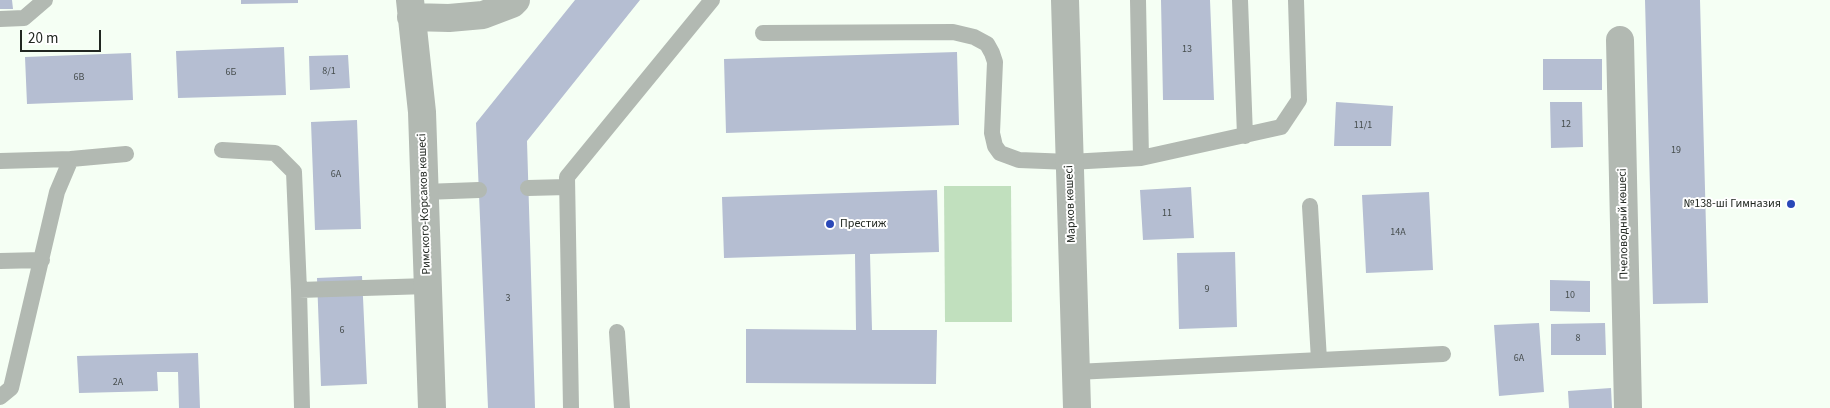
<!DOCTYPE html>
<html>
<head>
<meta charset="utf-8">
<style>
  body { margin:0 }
  #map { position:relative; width:1830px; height:408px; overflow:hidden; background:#f5fff4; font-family:"Source Sans 3",sans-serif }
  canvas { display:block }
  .scale { position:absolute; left:20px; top:30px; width:81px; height:22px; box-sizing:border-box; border:2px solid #212721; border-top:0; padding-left:6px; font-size:15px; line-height:18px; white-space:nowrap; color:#212721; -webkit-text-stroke:4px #fff; paint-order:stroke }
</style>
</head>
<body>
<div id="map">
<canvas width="1830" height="408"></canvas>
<div class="scale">20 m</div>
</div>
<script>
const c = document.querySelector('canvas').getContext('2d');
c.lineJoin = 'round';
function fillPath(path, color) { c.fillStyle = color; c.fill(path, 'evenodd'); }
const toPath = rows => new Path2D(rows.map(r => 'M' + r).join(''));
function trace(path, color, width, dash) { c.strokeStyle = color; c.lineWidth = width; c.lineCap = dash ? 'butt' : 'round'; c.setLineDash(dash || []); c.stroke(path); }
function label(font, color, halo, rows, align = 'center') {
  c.font = font + ' "Source Sans 3",sans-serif'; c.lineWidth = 4; c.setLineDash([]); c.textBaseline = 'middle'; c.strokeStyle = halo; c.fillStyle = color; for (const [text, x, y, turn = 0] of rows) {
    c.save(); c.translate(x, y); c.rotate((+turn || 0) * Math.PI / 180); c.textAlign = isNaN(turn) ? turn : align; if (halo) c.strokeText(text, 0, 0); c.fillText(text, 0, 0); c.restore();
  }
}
fillPath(toPath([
  [944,186,1011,186,1012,322,945,322]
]), '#c1e0be');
fillPath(toPath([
  [0,0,12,0,13,9,0,9],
  [241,0,298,0,298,3,241,4],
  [575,0,640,0,527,141,535,408,488,408,476,123],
  [1161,0,1210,0,1214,100,1163,100],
  [1645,0,1700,0,1708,303,1653,304],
  [284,47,286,95,178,98,176,51],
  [957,52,959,125,726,133,724,59],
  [131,53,133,100,27,104,25,57],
  [348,55,350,88,310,90,309,56],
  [1543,59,1602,59,1602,90,1543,90],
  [1336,102,1393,106,1391,146,1334,146],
  [1550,102,1582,102,1583,147,1551,148],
  [357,120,361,229,315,230,311,122],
  [1191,187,1194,238,1143,240,1140,190],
  [937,190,939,252,870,254,872,330,937,330,936,384,746,383,746,329,856,330,855,254,724,258,722,197],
  [1429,192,1433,270,1366,273,1362,195],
  [1235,252,1237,327,1179,329,1177,253],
  [362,276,367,384,321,386,317,278],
  [1550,280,1590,281,1590,312,1550,311],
  [1539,323,1544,392,1499,396,1494,325],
  [1605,323,1606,355,1551,355,1551,324],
  [198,353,200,408,179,408,178,372,157,372,158,391,79,393,77,356],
  [1611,388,1612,408,1569,408,1568,391]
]), '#b5bed2');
trace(toPath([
  [1240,0,1245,136],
  [0,19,24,18,45,0],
  [763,33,953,32,974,37,987,44,992,53,995,62,992,133,995,146,1000,153,1019,160,1070,162,1141,158,1138,0],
  [222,150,275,153,294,172,299,290,302,408],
  [1141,158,1281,127,1299,100,1296,0],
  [0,161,71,159],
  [528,188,567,187],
  [424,192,479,190],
  [1310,206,1319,360],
  [0,261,42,260],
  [299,290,428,286],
  [617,332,622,408],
  [1076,372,1443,354],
  [0,397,11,388,57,192,71,159,126,154],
  [571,408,567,177,712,0]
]), '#b2b9b2', 16);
trace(toPath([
  [410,0,422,112,432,408],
  [1065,0,1077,408],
  [411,17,449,18,483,15,512,4,516,0],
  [1620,40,1628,408]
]), '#b2b9b2', 28);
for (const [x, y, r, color] of [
  [1791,204,5,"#2a48b8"],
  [830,224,5,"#2a48b8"]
]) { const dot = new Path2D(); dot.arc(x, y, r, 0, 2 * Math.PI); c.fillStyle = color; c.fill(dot); trace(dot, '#fff', 2); }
label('10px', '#464d4d', null, [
  ["13",1187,50],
  ["8/1",329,72],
  ["6Б",231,73],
  ["6В",79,78],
  ["12",1566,125],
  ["11/1",1363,126],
  ["19",1676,151],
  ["6А",336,175],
  ["11",1167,214],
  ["14А",1398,233],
  ["9",1207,290],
  ["10",1570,296],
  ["3",508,299],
  ["6",342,331],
  ["8",1578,339],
  ["6А",1519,359],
  ["2А",118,383]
]);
label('12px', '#212721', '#fff', [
  ["Римского-Корсаков көшесі",425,204,-92],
  ["Марков көшесі",1071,204,-92],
  ["Пчеловодный көшесі",1624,224,-91]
]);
label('12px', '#212721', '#fff', [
  ["№138-ші Гимназия",1781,204],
  ["Престиж",840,224,"left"]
], 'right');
</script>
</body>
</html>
